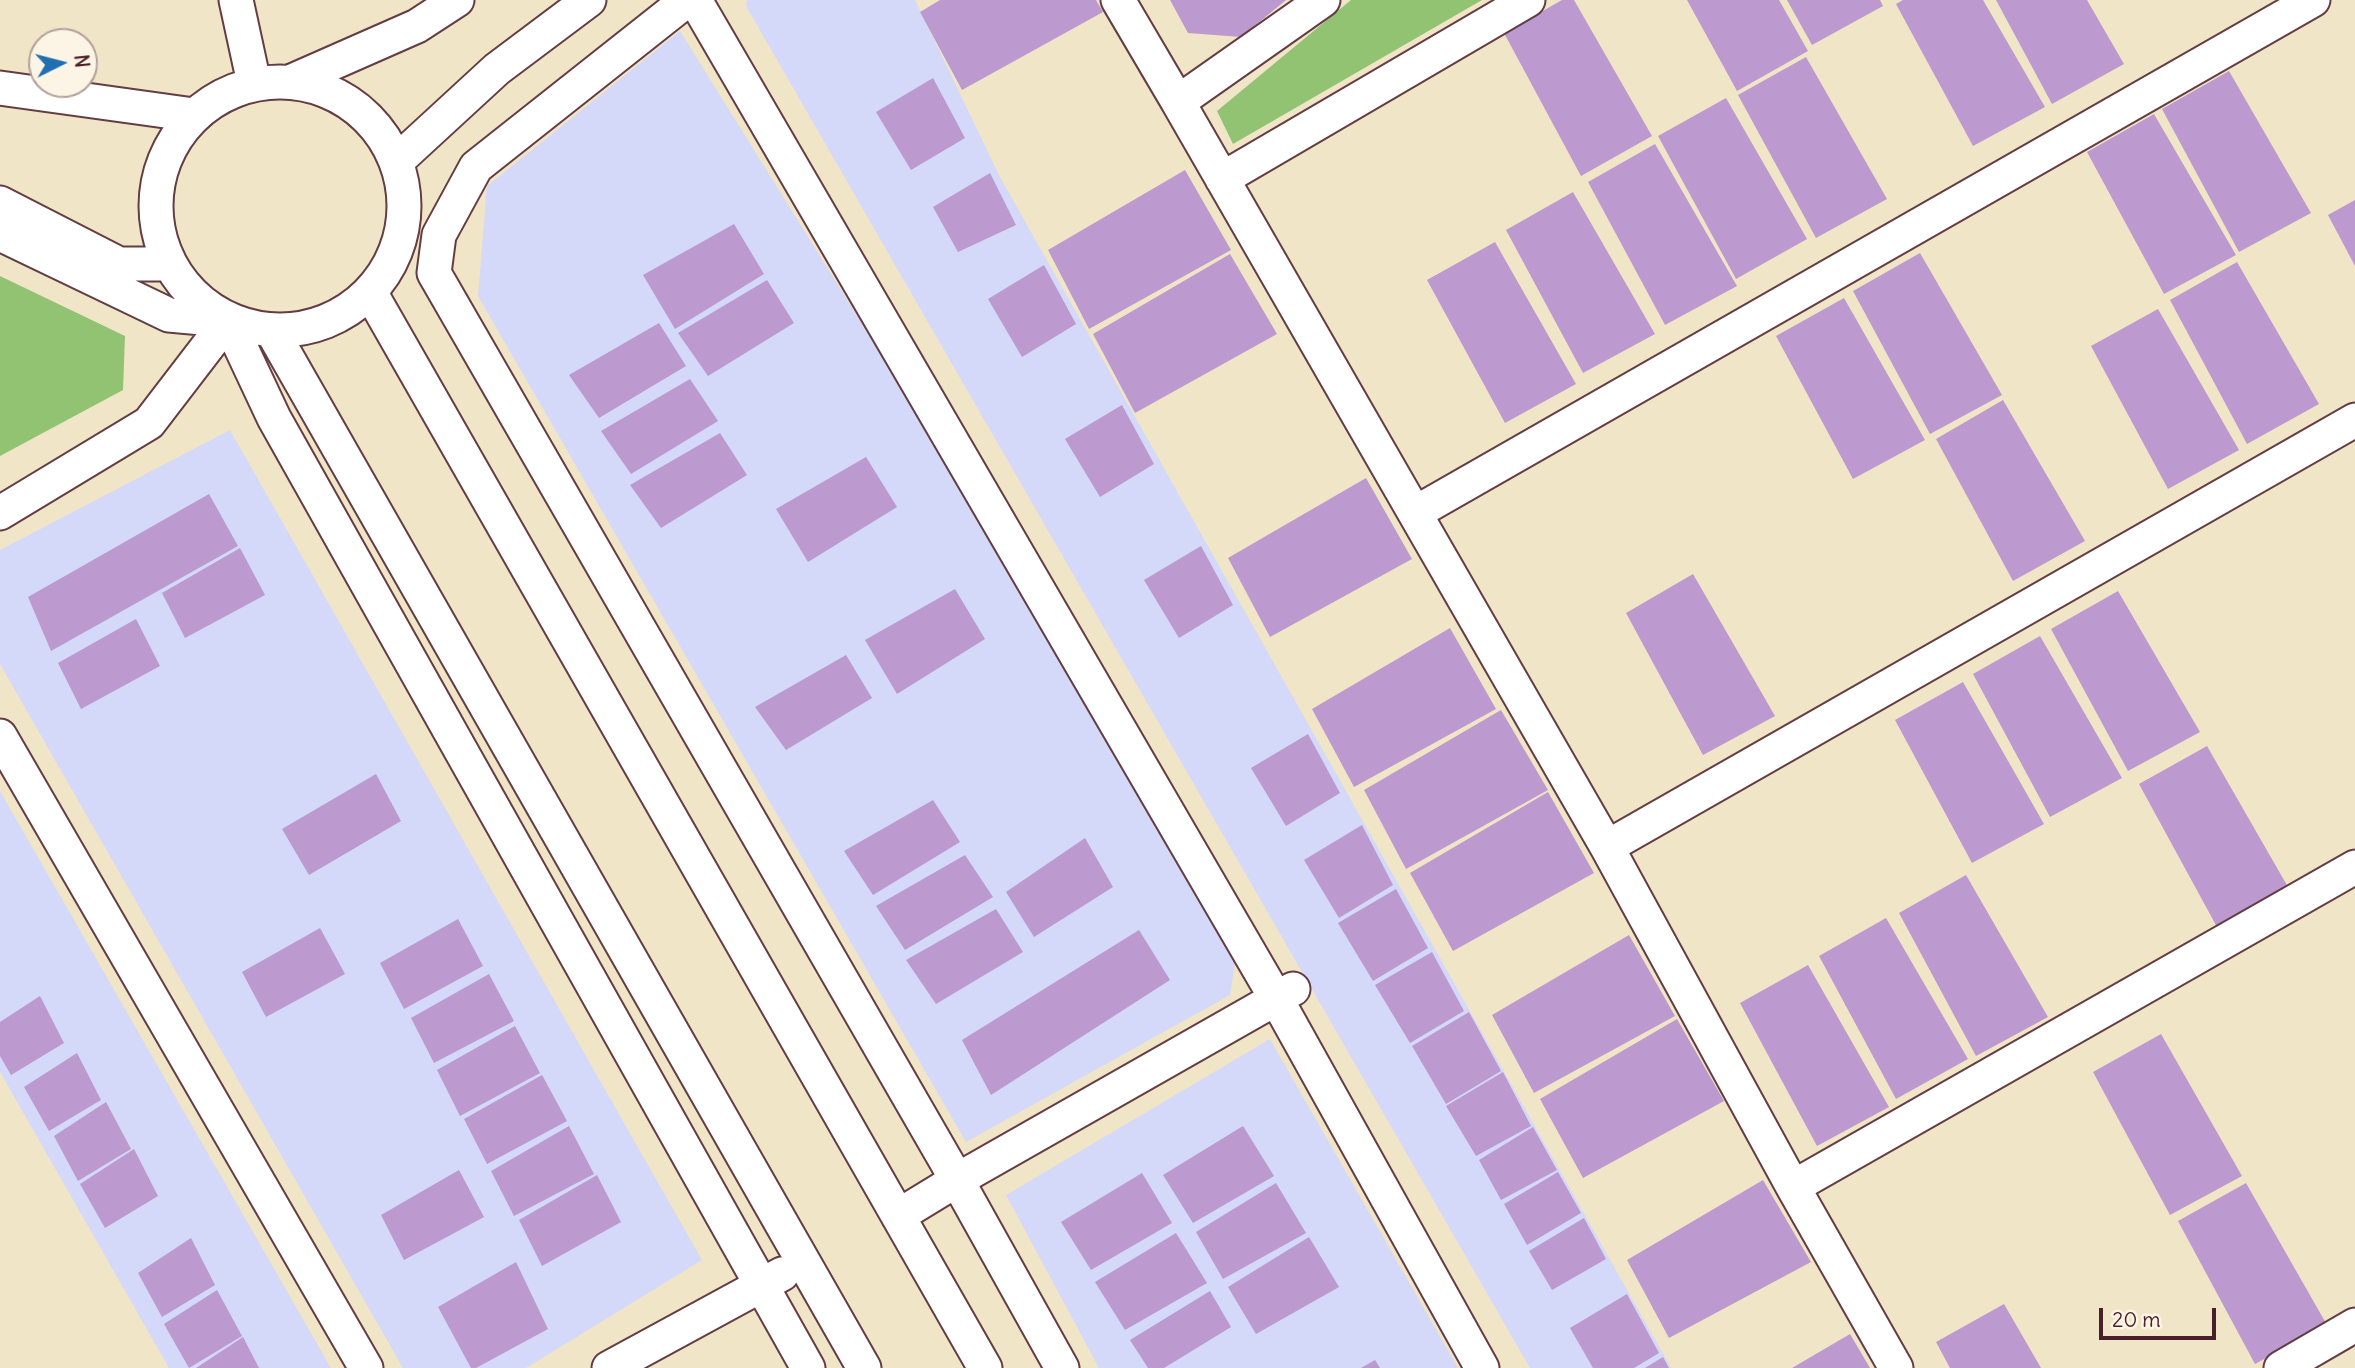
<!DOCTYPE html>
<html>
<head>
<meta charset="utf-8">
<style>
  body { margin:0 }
  #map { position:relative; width:2355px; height:1368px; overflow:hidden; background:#f1e5c8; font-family:Delius,sans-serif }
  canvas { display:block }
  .north { position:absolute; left:28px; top:28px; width:70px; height:70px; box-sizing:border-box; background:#fcf5e5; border:2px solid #b59f9b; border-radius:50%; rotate:84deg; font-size:19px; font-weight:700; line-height:28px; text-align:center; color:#4a1f2b }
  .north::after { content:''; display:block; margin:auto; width:24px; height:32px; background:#1f6fb2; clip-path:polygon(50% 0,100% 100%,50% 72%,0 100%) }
  .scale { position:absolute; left:2099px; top:1308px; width:117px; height:32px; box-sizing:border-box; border:4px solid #4a1f2b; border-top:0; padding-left:9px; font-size:21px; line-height:24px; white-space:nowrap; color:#4a1f2b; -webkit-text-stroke:5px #fcf5e5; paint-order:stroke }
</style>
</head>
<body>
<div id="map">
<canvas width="2355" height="1368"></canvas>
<div class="north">N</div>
<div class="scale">20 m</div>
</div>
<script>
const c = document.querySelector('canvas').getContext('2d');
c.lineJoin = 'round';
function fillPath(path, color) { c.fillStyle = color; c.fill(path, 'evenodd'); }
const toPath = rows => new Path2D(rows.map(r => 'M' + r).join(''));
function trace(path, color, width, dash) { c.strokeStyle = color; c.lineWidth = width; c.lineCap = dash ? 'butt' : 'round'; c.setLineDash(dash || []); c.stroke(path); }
fillPath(toPath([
  [747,0,915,0,1000,177,1671,1368,1530,1368,746,6],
  [680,31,1185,843,1235,963,1230,995,966,1142,478,296,487,186],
  [230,430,702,1260,526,1368,403,1368,0,664,0,550],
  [0,791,331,1368,169,1368,0,1072],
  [1270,1039,1458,1368,1099,1368,1006,1195]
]), '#d4d8f9');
fillPath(toPath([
  [1351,0,1482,0,1233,144,1217,111],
  [0,276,125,336,123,390,0,456]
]), '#91c373');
fillPath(toPath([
  [940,0,1096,0,1103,12,962,90,920,12],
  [1170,0,1286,0,1241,37,1188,33],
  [1562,0,1574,0,1652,136,1581,176,1504,33],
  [1687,0,1779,0,1808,51,1737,91],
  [1787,0,1880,0,1883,6,1812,45],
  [1903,0,1983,0,2045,107,1973,146,1896,4],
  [1996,0,2087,0,2124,64,2052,104],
  [1806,57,1887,199,1816,238,1738,95],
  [2229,71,2311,213,2239,252,2162,109],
  [933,78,965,138,911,170,876,112],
  [1726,98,1807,239,1736,279,1658,136],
  [2154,114,2236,255,2164,294,2087,152],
  [1655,144,1737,286,1665,325,1588,182],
  [1185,170,1231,250,1089,329,1048,250],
  [990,173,1016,225,958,252,933,207],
  [1573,192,1655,334,1583,373,1506,230],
  [2355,200,2355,266,2328,215],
  [734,224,764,274,675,329,643,275],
  [1495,242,1576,384,1505,423,1427,280],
  [1920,253,2002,395,1930,434,1853,291],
  [1230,254,1277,334,1135,413,1093,334],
  [2237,262,2319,404,2247,444,2170,300],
  [1044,265,1076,324,1022,357,988,299],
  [767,280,794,323,708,376,678,333],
  [1844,298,1925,440,1853,479,1776,336],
  [2158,309,2239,450,2168,489,2091,346],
  [659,323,686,366,599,418,569,375],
  [690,379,718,421,631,474,601,431],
  [2003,400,2085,541,2013,581,1936,439],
  [1122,405,1154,464,1100,497,1065,439],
  [720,433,747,475,661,528,630,485],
  [866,457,897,507,808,562,776,509],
  [1366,478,1412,559,1270,637,1228,558],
  [209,494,238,546,51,651,28,597],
  [1201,546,1233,605,1179,638,1144,580],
  [240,548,265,595,185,638,162,593],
  [1693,574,1775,716,1703,755,1626,613],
  [955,589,985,639,897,694,865,640],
  [2118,591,2200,732,2128,771,2051,629],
  [136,619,160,666,81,709,58,663],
  [1450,628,1496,709,1354,787,1312,709],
  [2040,636,2122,778,2050,817,1973,674],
  [846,655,872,698,786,750,755,707],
  [1963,682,2044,824,1972,863,1895,720],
  [1501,710,1548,790,1406,869,1364,790],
  [1308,734,1340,793,1286,826,1251,768],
  [2207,746,2288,887,2217,927,2139,784],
  [376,774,401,821,309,875,282,829],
  [1548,792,1594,873,1453,951,1410,873],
  [933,800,960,842,873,895,844,851],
  [1362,825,1393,885,1339,918,1304,860],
  [1085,838,1113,887,1034,937,1006,892],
  [965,855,993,897,905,950,876,906],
  [1966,875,2048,1017,1976,1056,1899,913],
  [1396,889,1428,948,1373,981,1338,923],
  [996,909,1023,952,936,1004,906,960],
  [1886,918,1968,1059,1896,1099,1819,956],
  [458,919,483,966,404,1009,380,963],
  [320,928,345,974,266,1017,242,972],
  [1139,930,1170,980,991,1095,962,1040],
  [1629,935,1675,1016,1534,1093,1492,1015],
  [1432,952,1464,1011,1410,1043,1375,985],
  [1808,965,1889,1107,1817,1146,1740,1003],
  [489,974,514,1021,434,1063,411,1018],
  [40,996,64,1043,11,1075,0,1056,0,1022],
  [1469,1012,1501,1071,1446,1104,1412,1046],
  [1677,1019,1724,1101,1583,1178,1540,1099],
  [515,1026,540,1073,460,1116,437,1070],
  [2161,1034,2242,1176,2170,1215,2093,1072],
  [77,1053,101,1100,49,1131,24,1087],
  [1503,1072,1531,1126,1476,1156,1446,1106],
  [542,1075,567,1121,487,1164,464,1119],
  [106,1102,131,1149,78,1181,54,1136],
  [569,1126,594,1174,514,1216,491,1171],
  [1243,1126,1274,1176,1193,1223,1163,1175],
  [1533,1127,1557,1170,1501,1200,1479,1160],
  [134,1149,158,1196,105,1228,80,1184],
  [459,1170,484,1217,404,1260,381,1215],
  [1558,1172,1581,1213,1527,1245,1504,1204],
  [1142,1173,1172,1223,1091,1270,1061,1222],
  [597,1175,621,1222,542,1266,519,1220],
  [1763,1180,1811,1262,1669,1338,1627,1260],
  [1276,1183,1306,1233,1223,1279,1196,1232],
  [2246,1183,2327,1325,2255,1364,2178,1221],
  [1584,1218,1606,1259,1552,1290,1529,1251],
  [1176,1233,1207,1283,1125,1330,1095,1282],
  [1309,1237,1339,1287,1256,1334,1228,1287],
  [191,1238,215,1285,162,1317,138,1273],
  [516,1262,548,1329,476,1368,471,1368,438,1307],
  [217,1290,242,1336,189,1368,164,1324],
  [1210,1291,1231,1327,1164,1368,1148,1368,1130,1340],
  [1627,1294,1659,1353,1634,1368,1593,1368,1570,1328],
  [2004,1304,2041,1368,1950,1368,1936,1342],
  [1850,1334,1870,1368,1792,1368],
  [243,1337,259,1368,196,1368],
  [1663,1357,1669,1368,1645,1368],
  [1375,1360,1380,1368,1361,1368]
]), '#bc99cf');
const minor = toPath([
  [236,0,254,83],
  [687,0,476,167,439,235,434,273,957,1180,1062,1368],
  [695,0,1277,1000,1482,1368],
  [1118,0,1178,102,1323,0],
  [292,81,417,26,457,0],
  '156 206a124 124 0 1 1 248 0a124 124 0 1 1-248 0Z',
  [0,88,194,115],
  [1178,102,1607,847,1793,1187,1896,1368],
  [396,162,497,69,589,0],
  [1222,179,1528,0],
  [0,203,119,264,169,264],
  [0,234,169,315,224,320],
  [370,292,985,1368],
  [228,320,274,418,808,1368],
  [272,331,864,1368],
  [0,513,149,423,228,320],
  [1415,513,2313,0],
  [0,736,366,1368],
  [1607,847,2355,420],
  [1793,1187,2355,867],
  [898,1216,957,1180,1293,989],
  [609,1368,782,1274],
  [2281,1368,2355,1325]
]);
trace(minor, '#633d43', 37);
trace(minor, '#fff', 33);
</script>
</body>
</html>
